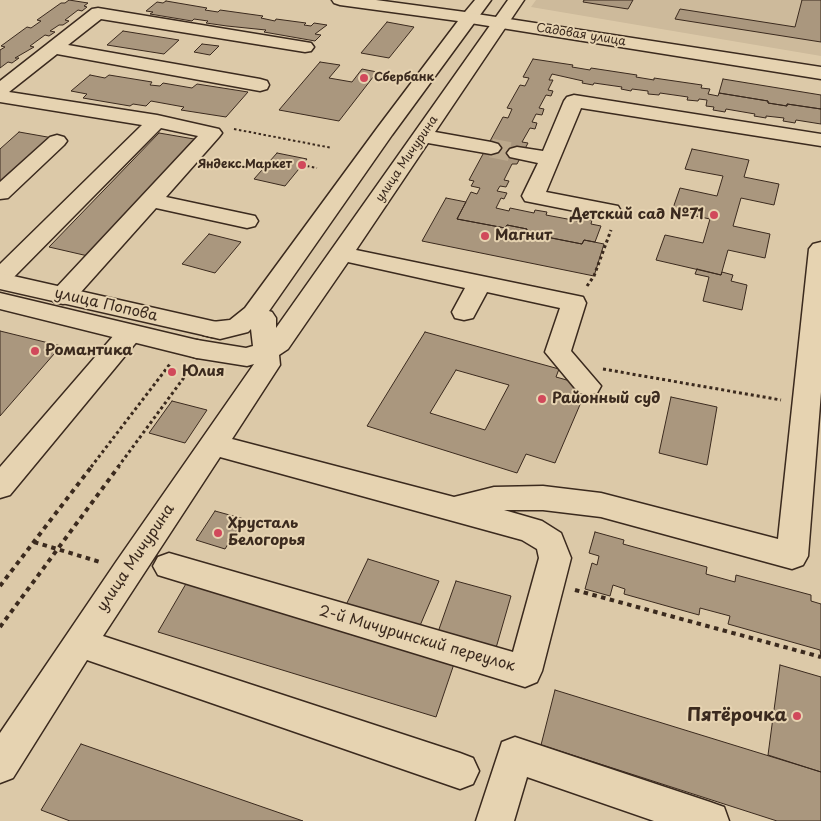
<!DOCTYPE html>
<html>
<head>
<meta charset="utf-8">
<style>
  body { margin:0 }
  canvas { display:block; background:#dcc9a8 }
</style>
</head>
<body>
<canvas width="821" height="821"></canvas>
<script>
const c = document.querySelector('canvas').getContext('2d');
c.lineJoin = 'round';
function fillPath(path, color) { c.fillStyle = color; c.fill(path, 'evenodd'); }
const toPath = rows => new Path2D(rows.map(r => 'M' + r).join(''));
function trace(path, color, width, dash) { c.strokeStyle = color; c.lineWidth = width; c.lineCap = dash ? 'butt' : 'round'; c.setLineDash(dash || []); c.stroke(path); }
function label(font, color, halo, rows, align = 'center') {
  c.font = font + ' "Playpen Sans",sans-serif'; c.lineWidth = 4; c.setLineDash([]); c.textBaseline = 'middle'; c.strokeStyle = halo; c.fillStyle = color; for (const [text, x, y, turn = 0] of rows) {
    c.save(); c.translate(x, y); c.rotate((+turn || 0) * Math.PI / 180); c.textAlign = isNaN(turn) ? turn : align; if (halo) c.strokeText(text, 0, 0); c.fillText(text, 0, 0); c.restore();
  }
}
fillPath(toPath([
  [536,0,821,0,821,56,531,7]
]), '#cdba9b');
const building = toPath([
  [69,0,88,3,84,6,87,7,82,11,78,10,65,20,69,21,63,25,59,25,50,31,55,32,49,36,45,35,30,46,34,47,15,58,19,58,12,63,8,62,0,68,0,50,5,47,1,46,27,27,31,28,41,21,37,20,61,3,65,3,69,0],
  [584,0,633,0,628,9,583,2,584,0],
  [802,0,821,0,821,42,675,19,680,9,795,27,802,0],
  [166,1,207,8,205,10,218,12,220,10,263,16,261,18,275,21,276,19,306,23,304,25,311,26,314,23,327,25,315,34,321,35,315,41,264,32,266,30,227,26,206,23,208,21,194,19,192,21,150,14,153,12,146,11,157,2,163,3,166,1],
  [387,22,414,27,389,58,361,53,387,22],
  [123,31,179,40,164,54,107,45,123,31],
  [202,44,219,46,210,55,194,52,202,44],
  [533,59,573,65,572,67,590,70,591,68,637,75,636,77,654,80,654,78,702,85,701,88,710,89,708,94,718,96,719,93,768,101,768,103,787,106,787,104,821,109,821,124,796,120,795,123,783,121,784,118,766,116,766,118,754,116,755,114,726,109,725,112,713,110,714,107,706,106,707,100,699,99,698,101,687,100,688,97,660,93,659,95,648,94,648,91,632,89,631,91,621,89,622,87,594,83,593,85,582,83,583,81,552,74,549,80,553,80,548,90,553,91,551,96,546,95,539,108,544,109,542,115,536,114,532,122,537,123,535,129,530,128,522,142,528,143,517,164,512,164,504,180,509,181,506,187,500,186,497,191,507,193,504,199,501,198,496,208,509,211,510,208,534,213,535,210,547,212,546,215,578,221,579,218,592,220,591,224,601,226,595,242,584,240,582,244,526,233,527,229,507,225,505,228,457,219,471,192,477,194,480,188,471,186,474,181,469,180,503,117,508,118,512,109,507,108,520,85,525,86,529,78,523,77,533,59],
  [320,62,340,65,329,78,352,82,362,69,377,72,339,121,279,110,320,62],
  [90,75,105,78,109,75,152,82,150,85,160,86,163,83,192,88,197,84,248,92,226,117,181,110,184,107,151,101,146,106,133,104,130,106,83,98,87,94,71,91,90,75],
  [723,79,821,95,821,109,787,104,787,106,768,103,768,101,719,93,723,79],
  [19,132,53,138,0,187,0,149,19,132],
  [159,133,194,139,88,256,49,247,159,133],
  [692,149,749,160,744,177,779,184,774,205,741,198,733,226,770,234,765,258,728,250,721,275,656,260,665,235,703,243,710,219,672,211,680,188,717,196,723,176,685,169,692,149],
  [277,153,307,159,285,186,254,179,277,153],
  [446,198,466,202,457,219,505,228,507,225,527,229,526,233,582,244,584,240,604,244,594,276,422,241,446,198],
  [209,234,241,242,215,273,182,264,209,234],
  [697,269,721,275,722,272,733,275,731,281,747,285,742,310,703,301,709,277,695,274,697,269],
  [0,331,61,346,0,416,0,331],
  [425,332,559,369,556,377,588,386,555,463,526,454,517,473,367,426,425,332],
  [456,370,509,385,485,430,430,413,456,370],
  [671,397,717,407,707,465,659,453,671,397],
  [172,401,207,410,185,443,149,433,172,401],
  [215,511,244,519,225,549,196,540,215,511],
  [595,532,624,540,623,544,707,567,706,574,735,582,736,575,811,595,811,601,821,604,821,656,820,650,728,624,730,616,700,608,699,615,624,594,625,589,613,585,610,596,585,589,592,563,597,565,599,556,589,553,595,532],
  [368,559,439,581,419,628,346,605,368,559],
  [456,581,511,596,496,648,438,632,456,581],
  [187,582,455,661,436,717,158,632,187,582],
  [780,665,821,677,821,772,768,755,780,665],
  [555,690,821,772,821,821,777,821,541,745,555,690],
  [81,744,303,821,70,821,41,810,81,744]
]);
fillPath(building, '#aa977e');
trace(building, '#3b2a1e', 1);
trace(toPath([
  [491,148,517,153]
]), '#bca98c', 19, [19, 9]);
const minor = toPath([
  [332,0,376,0,465,12,475,0,491,0,392,135,269,311,272,312,276,318,276,328,508,0,524,0,435,132,491,142,498,144,501,148,498,152,491,154,428,143,356,250,583,297,586,303,571,351,601,386,597,393,588,395,579,393,545,352,560,308,487,292,473,318,464,320,455,318,452,312,465,288,348,262,288,349,279,355,280,365,232,439,454,497,494,487,543,486,601,493,778,539,809,249,813,244,821,242,821,392,808,556,803,565,792,569,601,517,543,510,504,510,542,521,561,533,571,558,542,671,537,682,525,687,158,575,153,566,158,557,169,553,513,652,539,558,537,549,522,540,220,457,103,636,460,753,473,758,479,771,473,784,460,789,87,660,13,778,0,783,0,733,116,562,254,364,247,366,197,358,188,355,184,349,188,343,197,340,246,348,253,346,251,329,248,332,220,339,203,335,199,329,203,323,230,320,245,308,378,127,458,21,340,5,334,3,332,0],
  [98,8,305,42,311,43,314,47,311,51,305,52,101,19,68,45,260,79,267,81,269,85,267,89,260,91,57,54,9,92,157,115,219,129,222,133,219,137,166,197,255,216,258,221,255,226,247,228,156,208,72,302,63,304,54,302,51,296,54,290,198,136,161,128,8,283,0,285,0,264,142,125,0,102,0,81,92,9,98,8],
  [574,95,821,134,821,146,581,108,546,192,618,206,621,211,618,216,610,218,525,201,522,196,538,163,510,157,507,153,510,149,517,147,543,151,564,101,567,97,574,95],
  [57,135,64,137,67,141,64,145,8,198,0,199,0,182,50,137,57,135],
  [130,325,139,327,143,333,139,339,10,495,0,498,0,467,121,327,130,325],
  [515,737,710,802,724,807,729,821,654,821,527,777,514,821,476,821,502,742,515,737]
]);
const major = toPath([
  [470,13,821,67,821,79,464,22,462,18,464,14,470,13],
  [0,273,212,321,221,323,225,329,221,335,212,337,0,289,0,273],
  [0,293,197,340,206,343,210,349,206,355,197,358,0,309,0,293]
]);
trace(minor, '#3b2a1e', 3);
trace(major, '#3b2a1e', 3);
trace(toPath([
  [234,129,332,148],
  [302,165,317,168]
]), '#3b2a1e', 2, [2.5, 2.5]);
trace(toPath([
  [587,286,594,276,611,230],
  [603,369,781,400],
  [91,467,170,364],
  [118,467,191,368]
]), '#3b2a1e', 3, [3, 3]);
trace(toPath([
  [34,542,100,562],
  [0,586,92,466],
  [575,590,821,657],
  [0,627,119,466]
]), '#3b2a1e', 4, [4.5, 4.5]);
fillPath(minor, '#e6d3b1');
fillPath(major, '#e6d3b1');
for (const [x, y, r, color] of [
  [364,78,5,"#d1495b"],
  [302,165,5,"#d1495b"],
  [714,215,5,"#d1495b"],
  [485,236,5,"#d1495b"],
  [35,351,5,"#d1495b"],
  [172,372,5,"#d1495b"],
  [542,399,5,"#d1495b"],
  [218,533,5,"#d1495b"],
  [797,716,5,"#d1495b"]
]) { const dot = new Path2D(); dot.arc(x, y, r, 0, 2 * Math.PI); c.fillStyle = color; c.fill(dot); trace(dot, '#e6d3b1', 2); }
label('12px', '#3b2a1e', '#e6d3b1', [
  ["Садовая улица",581,35,9],
  ["улица Мичурина",407,159,-56]
]);
label('bold 12px', '#3b2a1e', '#e6d3b1', [
  ["Сбербанк",374,78],
  ["Яндекс.Маркет",292,165,"right"]
], 'left');
label('bold 15px', '#3b2a1e', '#e6d3b1', [
  ["Детский сад №71",704,215,"right"],
  ["Магнит",495,236],
  ["Романтика",45,351],
  ["Юлия",182,372],
  ["Районный суд",552,399],
  ["Хрусталь",228,524],
  ["Белогорья",228,541]
], 'left');
label('15px', '#3b2a1e', '#e6d3b1', [
  ["улица Попова",106,305,13],
  ["улица Мичурина",136,558,-56],
  ["2-й Мичуринский переулок",417,639,16]
]);
label('bold 18px', '#3b2a1e', '#e6d3b1', [
  ["Пятёрочка",787,716]
], 'right');
</script>
</body>
</html>
